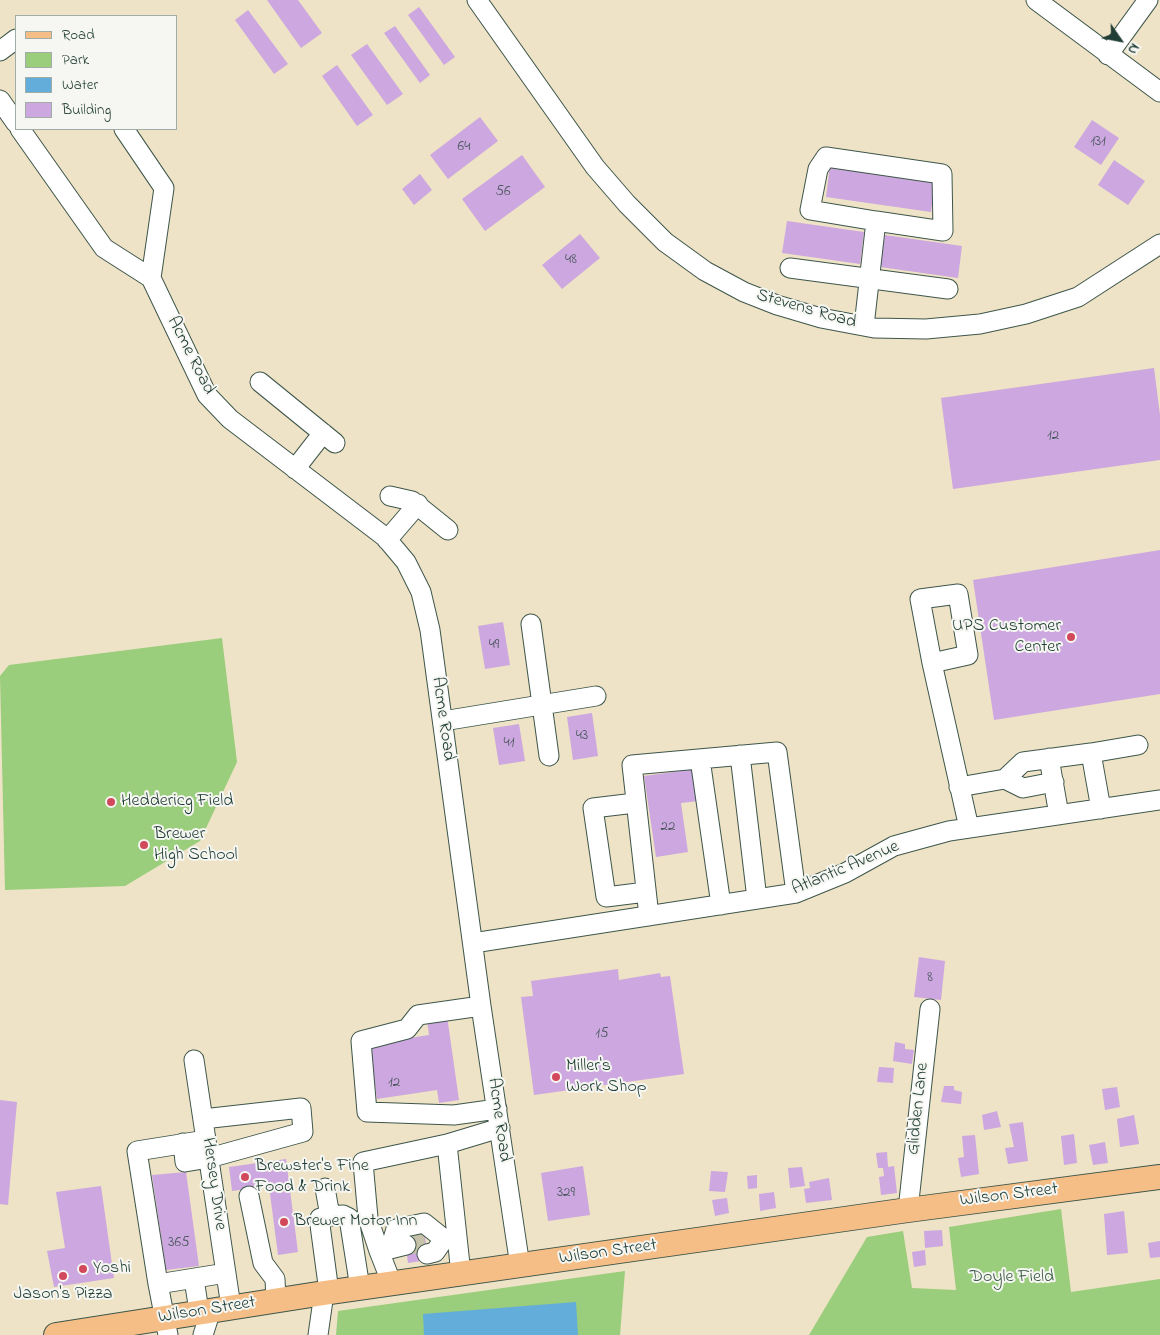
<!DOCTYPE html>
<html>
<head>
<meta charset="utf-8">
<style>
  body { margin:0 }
  #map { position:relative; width:1160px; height:1335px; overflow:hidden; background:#eee3c6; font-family:"Indie Flower",sans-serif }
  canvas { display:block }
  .legend { position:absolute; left:15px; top:15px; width:162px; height:115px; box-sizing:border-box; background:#f6f6f2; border:1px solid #a0aca6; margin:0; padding:6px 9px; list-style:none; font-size:15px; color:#1f3d34 }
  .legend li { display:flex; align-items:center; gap:10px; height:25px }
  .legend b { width:25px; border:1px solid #a0aca6 }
  .north { position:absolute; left:1095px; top:15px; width:50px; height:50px; -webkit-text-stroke:4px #f6f6f2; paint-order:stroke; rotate:123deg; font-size:14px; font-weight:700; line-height:20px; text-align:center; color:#1f3d34 }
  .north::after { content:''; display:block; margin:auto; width:18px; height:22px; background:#1f3d34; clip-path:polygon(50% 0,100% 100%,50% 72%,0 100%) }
</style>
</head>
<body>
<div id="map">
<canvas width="1160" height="1335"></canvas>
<ul class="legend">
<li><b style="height:6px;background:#f6be87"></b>Road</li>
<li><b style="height:14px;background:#9acd7c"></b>Park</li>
<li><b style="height:14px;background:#62adda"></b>Water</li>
<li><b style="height:14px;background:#cda7df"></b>Building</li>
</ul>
<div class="north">N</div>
</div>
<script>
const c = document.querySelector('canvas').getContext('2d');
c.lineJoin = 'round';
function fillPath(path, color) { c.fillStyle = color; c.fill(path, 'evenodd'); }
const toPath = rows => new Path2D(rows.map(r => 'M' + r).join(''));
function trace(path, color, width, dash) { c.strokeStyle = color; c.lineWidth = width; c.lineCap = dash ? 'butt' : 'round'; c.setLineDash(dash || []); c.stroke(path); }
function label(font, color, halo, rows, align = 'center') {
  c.font = font + ' "Indie Flower",sans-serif'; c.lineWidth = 4; c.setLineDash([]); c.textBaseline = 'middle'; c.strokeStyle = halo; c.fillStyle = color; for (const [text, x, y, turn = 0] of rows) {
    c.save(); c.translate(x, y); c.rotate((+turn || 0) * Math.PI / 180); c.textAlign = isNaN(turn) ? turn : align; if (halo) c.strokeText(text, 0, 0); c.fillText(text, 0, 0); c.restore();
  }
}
fillPath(toPath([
  [222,638,237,762,200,841,125,886,5,890,0,676,9,665],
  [1061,1209,1071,1292,1160,1279,1160,1335,809,1335,867,1237,903,1231,912,1288,956,1290,949,1227],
  [625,1271,620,1335,336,1335,338,1311]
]), '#9acd7c');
fillPath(toPath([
  [576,1302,578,1335,424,1335,423,1314]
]), '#62adda');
fillPath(toPath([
  [267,0,298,0,322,33,301,48],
  [419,7,455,57,444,65,408,15],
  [248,10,288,64,274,74,235,20],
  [395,26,430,75,420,83,384,33],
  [367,44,403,94,387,105,351,55],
  [337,65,373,115,357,126,322,76],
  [480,117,498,141,448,179,430,155],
  [1092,120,1119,138,1101,165,1074,147],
  [522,155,545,187,485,231,462,199],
  [1114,160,1145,181,1128,205,1098,185],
  [830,165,935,180,931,212,826,197],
  [420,174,432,190,414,205,402,189],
  [787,221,864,232,860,264,782,253],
  [580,234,600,258,562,289,542,265],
  [885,235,962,246,958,278,880,267],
  [1154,368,1160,415,1160,460,953,489,941,398],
  [1160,550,1160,694,994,720,973,580],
  [503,622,510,665,485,669,478,626],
  [592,713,598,756,573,760,567,717],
  [519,724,525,761,499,765,493,728],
  [695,769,699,801,681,803,688,852,656,857,644,776],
  [919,957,945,961,941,1000,914,997],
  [618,969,619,980,660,973,661,977,670,976,684,1074,534,1095,521,997,533,996,531,981],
  [447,1016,459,1100,439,1103,437,1090,377,1099,369,1044,429,1035,427,1019],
  [895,1042,905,1044,905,1049,914,1050,912,1064,893,1061],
  [879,1067,894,1068,893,1083,877,1082],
  [944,1086,954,1086,954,1090,962,1092,961,1104,941,1102],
  [1117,1087,1120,1107,1105,1110,1102,1089],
  [0,1100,17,1102,8,1205,0,1204],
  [997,1111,1001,1127,984,1130,982,1115],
  [1134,1115,1139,1144,1120,1147,1117,1119],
  [1023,1122,1028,1161,1008,1164,1005,1148,1014,1147,1009,1124],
  [1074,1134,1077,1163,1064,1165,1061,1136],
  [975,1135,979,1174,961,1177,958,1158,964,1157,962,1136],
  [1105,1142,1108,1163,1093,1165,1089,1145],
  [887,1152,888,1167,894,1166,897,1193,881,1195,879,1177,884,1176,883,1168,878,1168,876,1153],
  [286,1159,298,1252,278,1255,269,1186,232,1191,229,1167],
  [583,1166,590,1215,548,1221,541,1173],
  [802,1167,805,1186,790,1188,788,1168],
  [711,1171,728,1172,725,1192,709,1191],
  [186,1172,199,1266,166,1270,152,1175],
  [757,1175,757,1188,748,1189,747,1176],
  [829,1178,832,1200,806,1203,804,1189,810,1188,809,1182],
  [101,1186,114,1278,54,1287,47,1251,65,1248,56,1192],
  [774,1192,776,1208,760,1211,759,1194],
  [727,1198,729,1213,715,1216,712,1200],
  [1124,1211,1128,1253,1107,1255,1104,1214],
  [424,1228,428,1260,408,1263,404,1231],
  [942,1230,943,1246,925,1248,924,1231],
  [1160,1241,1160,1257,1150,1258,1148,1243],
  [925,1250,926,1265,914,1267,912,1252]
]), '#cda7df');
trace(toPath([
  [406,1245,426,1243]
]), '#c5c2a9', 19, [19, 9]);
const minor = toPath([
  [477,0,595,167,627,204,665,242,705,271,744,292,777,305,821,318,874,328,926,329,980,324,1026,314,1078,297,1160,244],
  [1036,0,1160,92],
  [0,51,16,39],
  [1108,55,1148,0],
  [0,100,16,123],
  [20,129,104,248,151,278,164,188,124,129],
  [790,268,948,289],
  [151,278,207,395,230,419,385,537,406,562,421,592,430,630,481,1006,520,1266],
  [864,326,876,221,943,231,942,174,826,157,818,169,810,210,876,221],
  [260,382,335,443],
  [295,469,323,433],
  [390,496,412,501,448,530],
  [387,540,418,504],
  [531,624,549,756],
  [932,663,920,599,958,594,968,655,932,663,969,828],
  [443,721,596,696],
  [740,755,757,899],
  [1049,758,1059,815],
  [700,759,721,905],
  [1005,779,1023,788,1054,782],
  [959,787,1005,779,1023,762,1091,753],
  [635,803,593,808,606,897,646,892],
  [1101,809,1091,753,1138,745],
  [649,916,632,765,777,752,796,893],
  [473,943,796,893,845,873,894,846,949,831,1160,800],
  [481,1006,418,1015,407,1029,361,1041,367,1112,454,1115,497,1109],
  [194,1060,231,1307],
  [183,1143,185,1162,209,1158,303,1132,301,1108,203,1119],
  [325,1188,330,1216],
  [249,1196,263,1263,275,1279,276,1300],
  [908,1210,930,1009],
  [406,1245,390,1249,396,1229,424,1223,444,1239,435,1252,427,1254],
  [461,1274,447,1144,500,1128],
  [194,1279,199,1311],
  [158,1284,226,1273],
  [392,1284,379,1251,368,1218,363,1162,447,1144],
  [329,1292,320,1225,320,1218,330,1216,343,1215,349,1218,360,1288],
  [168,1335,158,1284,137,1151,206,1140],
  [203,1335,211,1310],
  [318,1335,324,1293]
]);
const major = toPath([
  [56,1335,324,1293,908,1210,1160,1177]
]);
trace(minor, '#3e564a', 21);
trace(major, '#3e564a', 26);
trace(minor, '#fff', 19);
trace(major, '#f6be87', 24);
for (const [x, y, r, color] of [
  [1071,637,5,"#d1495b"],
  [111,802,5,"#d1495b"],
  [144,845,5,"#d1495b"],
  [556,1077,5,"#d1495b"],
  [245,1177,5,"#d1495b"],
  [284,1222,5,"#d1495b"],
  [83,1269,5,"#d1495b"],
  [63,1276,5,"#d1495b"]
]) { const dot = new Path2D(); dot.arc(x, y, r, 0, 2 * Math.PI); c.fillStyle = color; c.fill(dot); trace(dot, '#f6f6f2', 2); }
label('15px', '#4a585f', null, [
  ["131",1098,143],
  ["64",464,148],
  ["56",503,193],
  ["48",571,261],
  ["12",1053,437],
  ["49",494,646],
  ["43",582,737],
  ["41",509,744],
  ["22",668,828],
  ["8",930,979],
  ["15",602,1035],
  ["12",394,1084],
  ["329",566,1194],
  ["365",179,1244]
]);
label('18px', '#1f3d34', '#f6f6f2', [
  ["Stevens Road",806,310,16],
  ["Acme Road",190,356,63],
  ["Acme Road",442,719,82],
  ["Atlantic Avenue",846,869,-23],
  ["Glidden Lane",919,1109,-84],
  ["Acme Road",498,1120,82],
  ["Hersey Drive",213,1184,82],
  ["Wilson Street",1009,1196,-7],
  ["Wilson Street",608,1253,-8],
  ["Wilson Street",207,1311,-9]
]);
label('18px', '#1f3d34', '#f6f6f2', [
  ["UPS Customer",1061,627,"right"],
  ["Center",1061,648,"right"],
  ["Heddericg Field",121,802],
  ["Brewer",154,835],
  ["High School",154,856],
  ["Miller's",566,1067],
  ["Work Shop",566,1088],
  ["Brewster's Fine",255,1167],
  ["Food & Drink",255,1188],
  ["Brewer Motor Inn",294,1222],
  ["Yoshi",93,1269],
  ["Jason's Pizza",63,1295,"center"]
], 'left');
label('18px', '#385a42', '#f6f6f2', [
  ["Doyle Field",1012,1278]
]);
</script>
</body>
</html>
